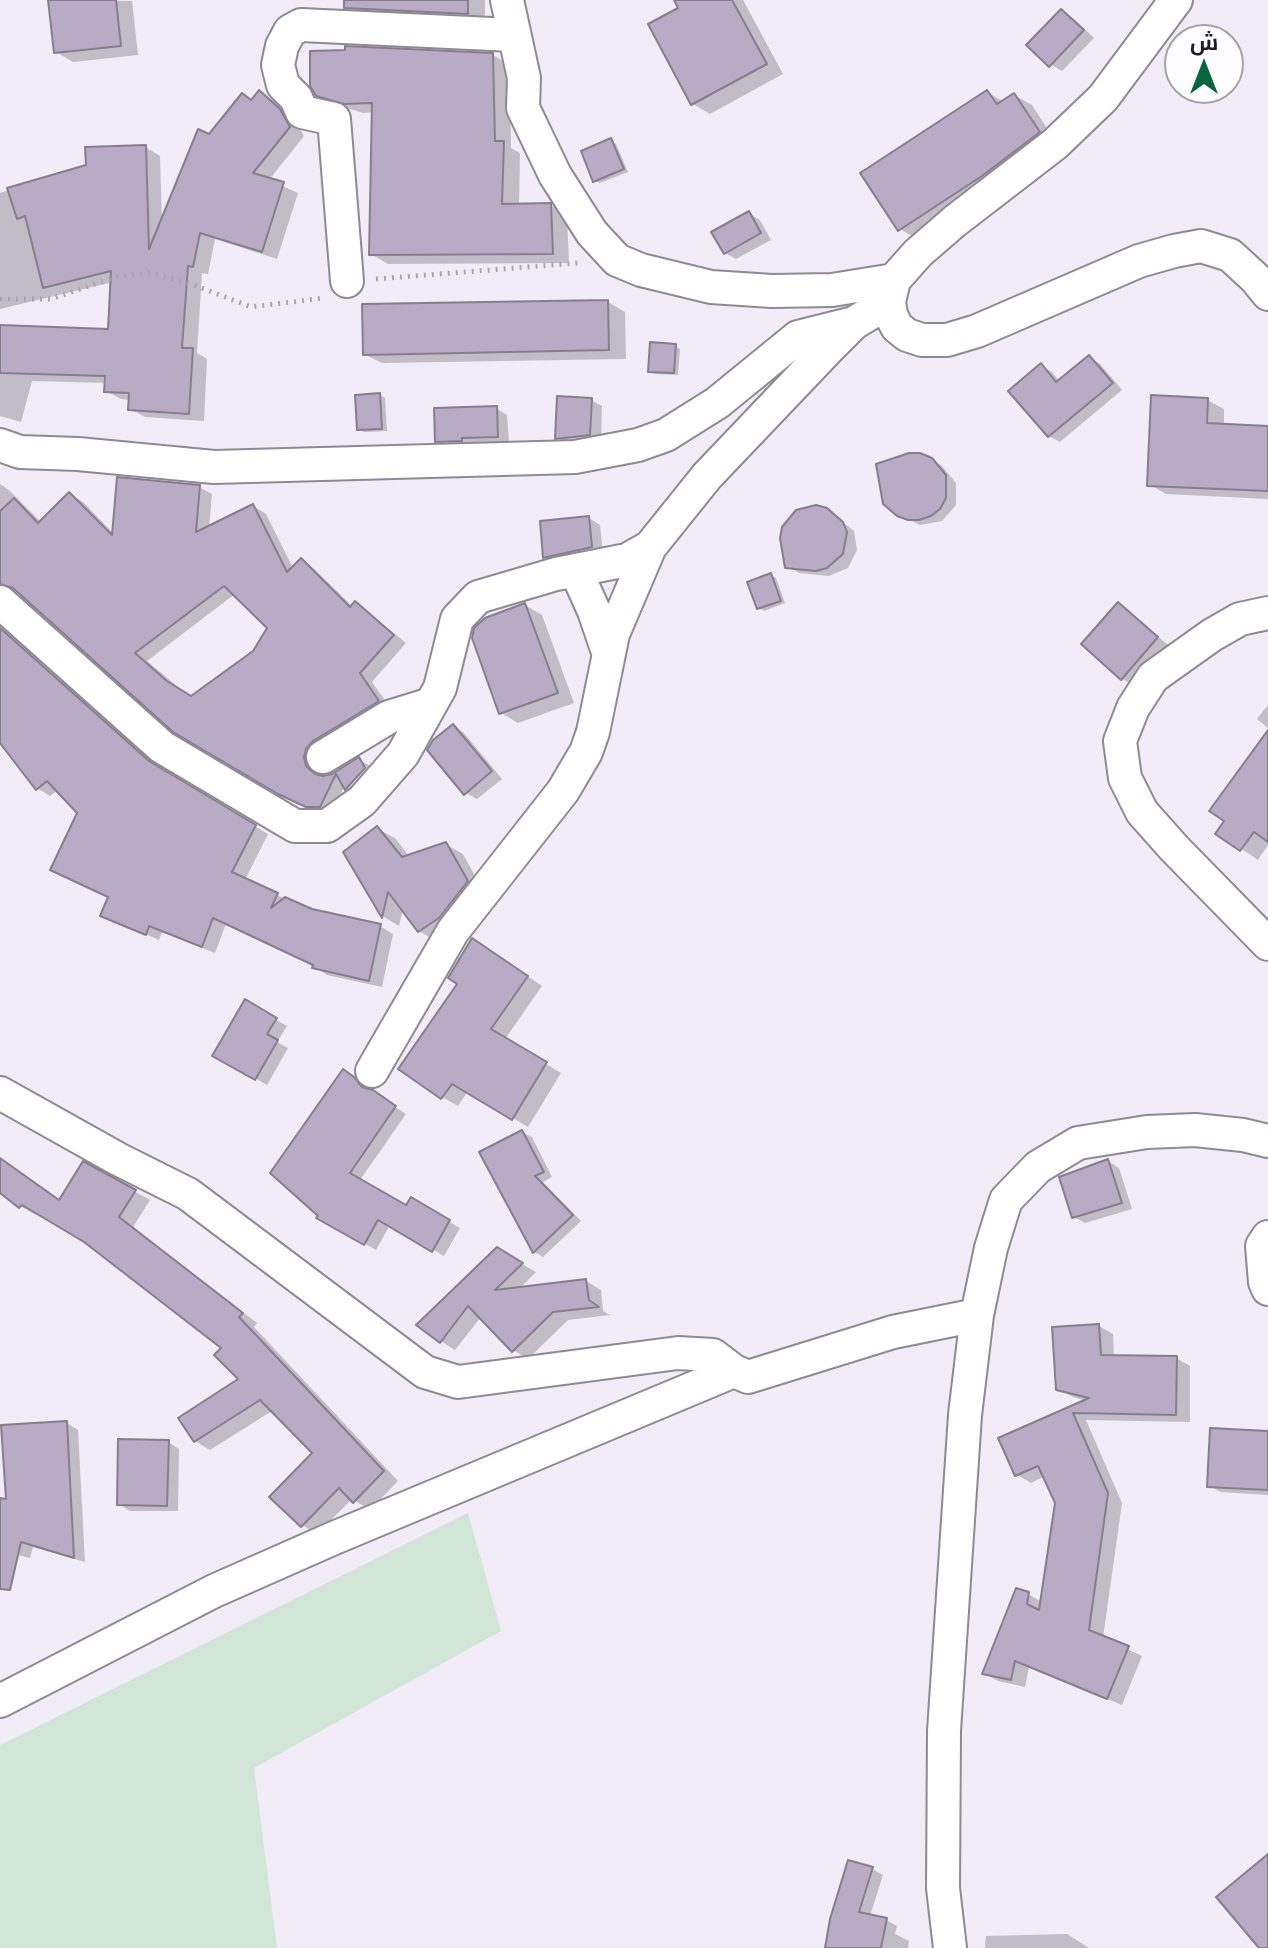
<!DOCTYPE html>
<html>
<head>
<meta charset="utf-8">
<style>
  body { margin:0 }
  #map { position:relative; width:1268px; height:1948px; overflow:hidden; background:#f2ecf8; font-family:"PT Sans",Cairo,sans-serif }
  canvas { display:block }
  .north { position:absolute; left:1164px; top:24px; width:80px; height:80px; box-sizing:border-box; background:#fdfcfe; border:2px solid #a4a3a6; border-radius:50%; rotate:0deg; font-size:22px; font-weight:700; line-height:32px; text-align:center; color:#1f1d21 }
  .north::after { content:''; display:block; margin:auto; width:28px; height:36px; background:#06673a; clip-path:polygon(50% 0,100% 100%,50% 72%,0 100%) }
</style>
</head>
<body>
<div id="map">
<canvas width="1268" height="1948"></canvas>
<div class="north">ش</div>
</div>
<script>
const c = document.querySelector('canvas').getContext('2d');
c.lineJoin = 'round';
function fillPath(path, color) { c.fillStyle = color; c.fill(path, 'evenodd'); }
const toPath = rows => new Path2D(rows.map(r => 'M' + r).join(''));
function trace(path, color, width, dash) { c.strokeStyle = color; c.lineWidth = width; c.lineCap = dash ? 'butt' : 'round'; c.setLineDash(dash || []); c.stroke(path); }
fillPath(toPath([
  [468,1513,501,1631,254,1768,277,1948,0,1948,0,1745]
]), '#d1e6d7');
fillPath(toPath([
  [50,0,132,1,138,55,73,62,56,52],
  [346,0,485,0,485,23,364,17,346,7],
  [676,0,743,0,783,74,710,114,693,104,681,9],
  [1061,11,1073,18,1094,38,1062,71,1051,65],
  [493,55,510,65,511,148,520,153,519,206,550,205,567,215,569,263,388,264,371,254,374,112,363,113,335,104,317,94],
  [987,92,1004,102,1014,95,1032,105,1056,142,917,239,900,229],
  [260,93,274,101,295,120,304,136,269,180,298,193,277,259,215,239,208,274,202,273,197,353,207,359,204,421,145,417,130,409,130,400,121,399,106,391,107,383,32,381,21,422,0,416,0,327,110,331,113,282,0,309,0,193,145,147,160,156,162,222,210,136],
  [611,141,616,144,628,172,600,183,595,181],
  [749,213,760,220,771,240,736,259,725,253],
  [608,302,625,312,626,359,382,363,364,354],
  [675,346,680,349,678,375,655,374,650,371],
  [1089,357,1100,364,1122,390,1060,442,1049,436,1041,366,1052,372,1060,382],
  [380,395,385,398,387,431,364,432,359,429],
  [591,400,602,406,601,440,568,444,557,437],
  [1207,400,1224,409,1224,426,1268,428,1268,499,1166,494,1149,484],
  [496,408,507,415,509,443,473,443,473,447,448,447,437,441],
  [931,459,942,466,956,483,956,505,942,521,920,525,898,514],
  [0,484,9,490,41,522,70,494,83,502,114,534,199,487,212,494,209,528,253,506,266,514,293,568,301,561,314,569,353,607,355,604,368,612,406,643,372,682,391,709,317,765,321,778,333,775,359,760,372,767,359,796,348,789,368,768,358,773,343,789,333,813,321,813,294,801,18,590,7,591,0,596],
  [235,594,270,628,255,652,191,698,147,661],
  [826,509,854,531,857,550,848,568,829,576,799,573,787,566],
  [589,518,600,525,603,553,557,563,545,557],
  [771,575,776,578,785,603,764,611,759,608],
  [1118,604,1168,645,1134,685,1122,679,1083,644],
  [525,605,542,615,574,703,518,723,501,713],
  [0,625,163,771,268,834,245,880,311,911,380,926,393,934,382,987,327,975,314,967,315,965,226,924,215,953,162,932,159,940,103,915,110,897,79,812,58,790,50,796,37,788,0,743],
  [1268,705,1268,728,1257,719],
  [453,726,464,733,502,779,477,799,466,793],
  [1268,733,1268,845,1258,860,1218,833],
  [377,829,395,838,409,856,445,844,463,854,484,892,436,941,419,931,403,909,399,926,384,917,346,853],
  [488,949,542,986,505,1039,561,1073,528,1127,468,1091,458,1106,442,1097,460,984],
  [245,1002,287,1026,277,1042,288,1048,267,1085,215,1055],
  [354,1078,370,1091,406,1114,360,1180,407,1207,411,1200,460,1228,444,1256,390,1225,376,1250,319,1218],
  [522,1132,532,1137,552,1177,543,1182,581,1221,543,1257,534,1252,482,1153],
  [0,1159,61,1201,84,1164,150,1200,133,1227,257,1323,254,1327,398,1481,370,1510,352,1499,317,1534,302,1525,315,1453,272,1411,210,1450,195,1441,242,1380,224,1348,86,1241,38,1212,36,1215,20,1206,0,1191],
  [1108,1161,1119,1168,1132,1209,1085,1223,1074,1217],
  [497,1250,536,1272,519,1289,586,1281,601,1290,603,1311,610,1315,568,1320,528,1359,513,1350,481,1317,455,1350,441,1341],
  [1099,1326,1113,1334,1114,1357,1176,1358,1190,1366,1190,1422,1086,1420,1122,1503,1103,1638,1142,1656,1122,1705,1029,1667,1025,1687,998,1681,984,1673,1028,1594,1042,1602,1057,1502,1045,1476,1031,1483,1016,1474,1001,1439,1087,1401,1073,1397,1058,1389],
  [67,1423,78,1430,85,1562,33,1547,30,1558,0,1551,0,1500,8,1502],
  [1268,1433,1268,1495,1221,1492,1209,1486],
  [168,1442,179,1449,178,1511,130,1511,119,1504],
  [872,1869,883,1875,870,1916,886,1920,897,1926,895,1934,909,1941,908,1948,827,1948],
  [1067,1934,1089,1948,985,1948,986,1936]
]), '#0003');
const building = toPath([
  [48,0,116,0,121,46,54,53,48,0],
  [344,0,468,0,468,14,344,8,344,0],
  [674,0,732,0,767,64,691,105,648,24,678,8,674,0],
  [1061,9,1084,30,1049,67,1026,45,1061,9],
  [345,46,493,53,495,141,504,141,502,204,551,203,553,254,369,255,372,103,344,104,316,96,310,86,310,51,345,50,345,46],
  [259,90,280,109,290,127,253,173,284,182,262,252,200,233,193,267,188,266,182,348,193,348,189,414,128,410,129,393,104,392,105,376,0,373,0,325,108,329,111,271,43,288,25,216,17,219,7,188,86,165,85,147,146,145,149,249,198,129,209,134,242,93,251,100,259,90],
  [987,90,997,104,1014,93,1040,132,982,176,898,231,860,173,987,90],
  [611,138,624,169,593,182,581,151,611,138],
  [749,211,761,233,724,254,711,232,749,211],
  [608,300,609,350,363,355,362,304,608,300],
  [650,342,676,344,674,373,648,372,650,342],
  [1089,355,1113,383,1048,437,1008,391,1041,363,1056,382,1089,355],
  [380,393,382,429,357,430,355,395,380,393],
  [1151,395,1208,398,1207,423,1268,426,1268,491,1147,486,1151,395],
  [557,396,592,398,590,435,555,439,557,396],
  [497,406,498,437,462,438,462,441,435,442,434,408,497,406],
  [909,453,920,453,932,458,946,475,946,498,940,509,931,516,919,520,908,520,897,516,883,504,876,464,909,453],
  [117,477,200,485,196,532,253,504,287,572,301,558,350,607,355,601,394,635,360,673,379,701,313,741,306,749,304,757,306,766,315,774,323,776,332,774,359,757,365,768,345,790,336,774,320,807,306,807,278,794,173,732,13,588,0,584,0,511,14,498,38,523,69,492,112,535,117,477],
  [224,586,267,628,253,651,191,696,167,681,135,653,224,586],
  [816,505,827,508,843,522,847,532,843,554,827,568,816,571,785,568,780,538,782,527,796,510,816,505],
  [589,516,592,547,543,558,540,521,589,516],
  [771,573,781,601,757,609,747,582,771,573],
  [1118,602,1158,637,1121,680,1081,644,1118,602],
  [525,603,558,693,499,714,472,638,474,628,485,618,525,603],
  [0,628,149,761,256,825,232,872,278,893,271,908,285,897,312,909,381,924,369,981,312,968,313,965,213,918,202,947,149,926,146,935,100,916,108,897,50,870,77,813,47,781,36,790,0,743,0,628],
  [453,724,492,771,464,795,427,750,433,740,453,724],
  [1268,730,1268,842,1254,832,1240,851,1215,834,1224,821,1209,811,1268,730],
  [377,826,402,857,446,842,468,881,439,918,418,932,388,892,382,918,343,852,377,826],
  [472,938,528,976,491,1029,547,1062,512,1120,452,1084,441,1099,398,1069,457,984,448,978,472,938],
  [245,999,277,1018,267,1034,278,1040,255,1080,212,1056,245,999],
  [343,1069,354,1077,362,1087,373,1090,396,1106,350,1173,406,1205,411,1197,450,1220,432,1252,378,1220,364,1245,316,1218,318,1216,270,1173,343,1069],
  [522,1130,544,1172,535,1176,573,1215,533,1253,479,1152,522,1130],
  [0,1158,59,1200,83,1161,136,1190,119,1217,243,1313,239,1317,384,1471,353,1503,339,1488,301,1527,269,1497,312,1453,260,1400,194,1442,178,1418,238,1379,214,1355,221,1348,84,1242,22,1205,19,1208,0,1193,0,1158],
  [1108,1159,1122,1203,1072,1218,1059,1177,1108,1159],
  [497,1247,523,1263,495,1290,586,1279,589,1300,599,1307,553,1312,512,1352,468,1306,440,1343,416,1325,497,1247],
  [1099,1324,1101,1355,1177,1356,1176,1415,1073,1413,1108,1493,1089,1630,1129,1646,1107,1699,1015,1661,1011,1680,982,1674,1016,1588,1029,1592,1027,1604,1039,1610,1055,1503,1038,1466,1015,1476,998,1438,1089,1398,1056,1390,1052,1327,1099,1324],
  [67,1421,74,1558,21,1542,10,1590,0,1589,0,1498,6,1499,1,1425,67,1421],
  [1210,1428,1268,1431,1268,1490,1207,1487,1210,1428],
  [118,1439,169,1440,167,1506,117,1505,118,1439],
  [1268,1854,1268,1948,1259,1948,1216,1897,1268,1854],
  [848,1860,873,1867,859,1912,887,1918,881,1948,825,1948,830,1919,848,1860]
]);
fillPath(building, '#b9aac6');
trace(building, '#857f8a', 2);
const street = toPath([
  [507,0,524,78,523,108,555,175,592,233,617,260,641,270,711,287,772,291,832,290,894,280],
  [1176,0,1103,98,1055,144,955,221,918,253,894,280,889,302,891,315,897,327,907,335,922,340,947,340,977,331,1139,261,1174,251,1201,246,1230,255,1255,278,1268,294],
  [347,281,334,119,302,112,296,98,283,85,278,65,282,46,290,31,301,25,513,35],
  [0,445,20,452,78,454,214,467,575,457,638,445,666,435,717,403,798,337,854,323],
  [576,571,594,611,608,652],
  [0,602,162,747,295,826,327,826,362,801,403,754,440,688,457,619,478,597,556,574,627,560,650,547,707,476,828,349,854,323,889,302],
  [1268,613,1240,619,1212,635,1153,677,1133,708,1120,741,1125,778,1142,812,1174,848,1268,944],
  [323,757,389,717,431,704],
  [372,1071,453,931,563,791,586,752,593,732,613,634,650,547],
  [0,1093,118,1159,188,1194,425,1372,458,1382,678,1353,713,1355,734,1371],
  [1268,1237,1262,1246,1265,1282,1268,1289],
  [0,1701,214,1591,334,1538,734,1371,748,1377,893,1332,977,1315,991,1248,1006,1200,1038,1167,1078,1143,1147,1132,1195,1130,1243,1135,1268,1141],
  [950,1948,943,1888,944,1731,965,1415,977,1315]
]);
trace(street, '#8f8994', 36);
trace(toPath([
  [376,279,578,263],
  [0,299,51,299,115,277,150,273,189,283,251,307,324,298]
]), '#aaa5af', 5, [2, 6]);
trace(street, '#fff', 32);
</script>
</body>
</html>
